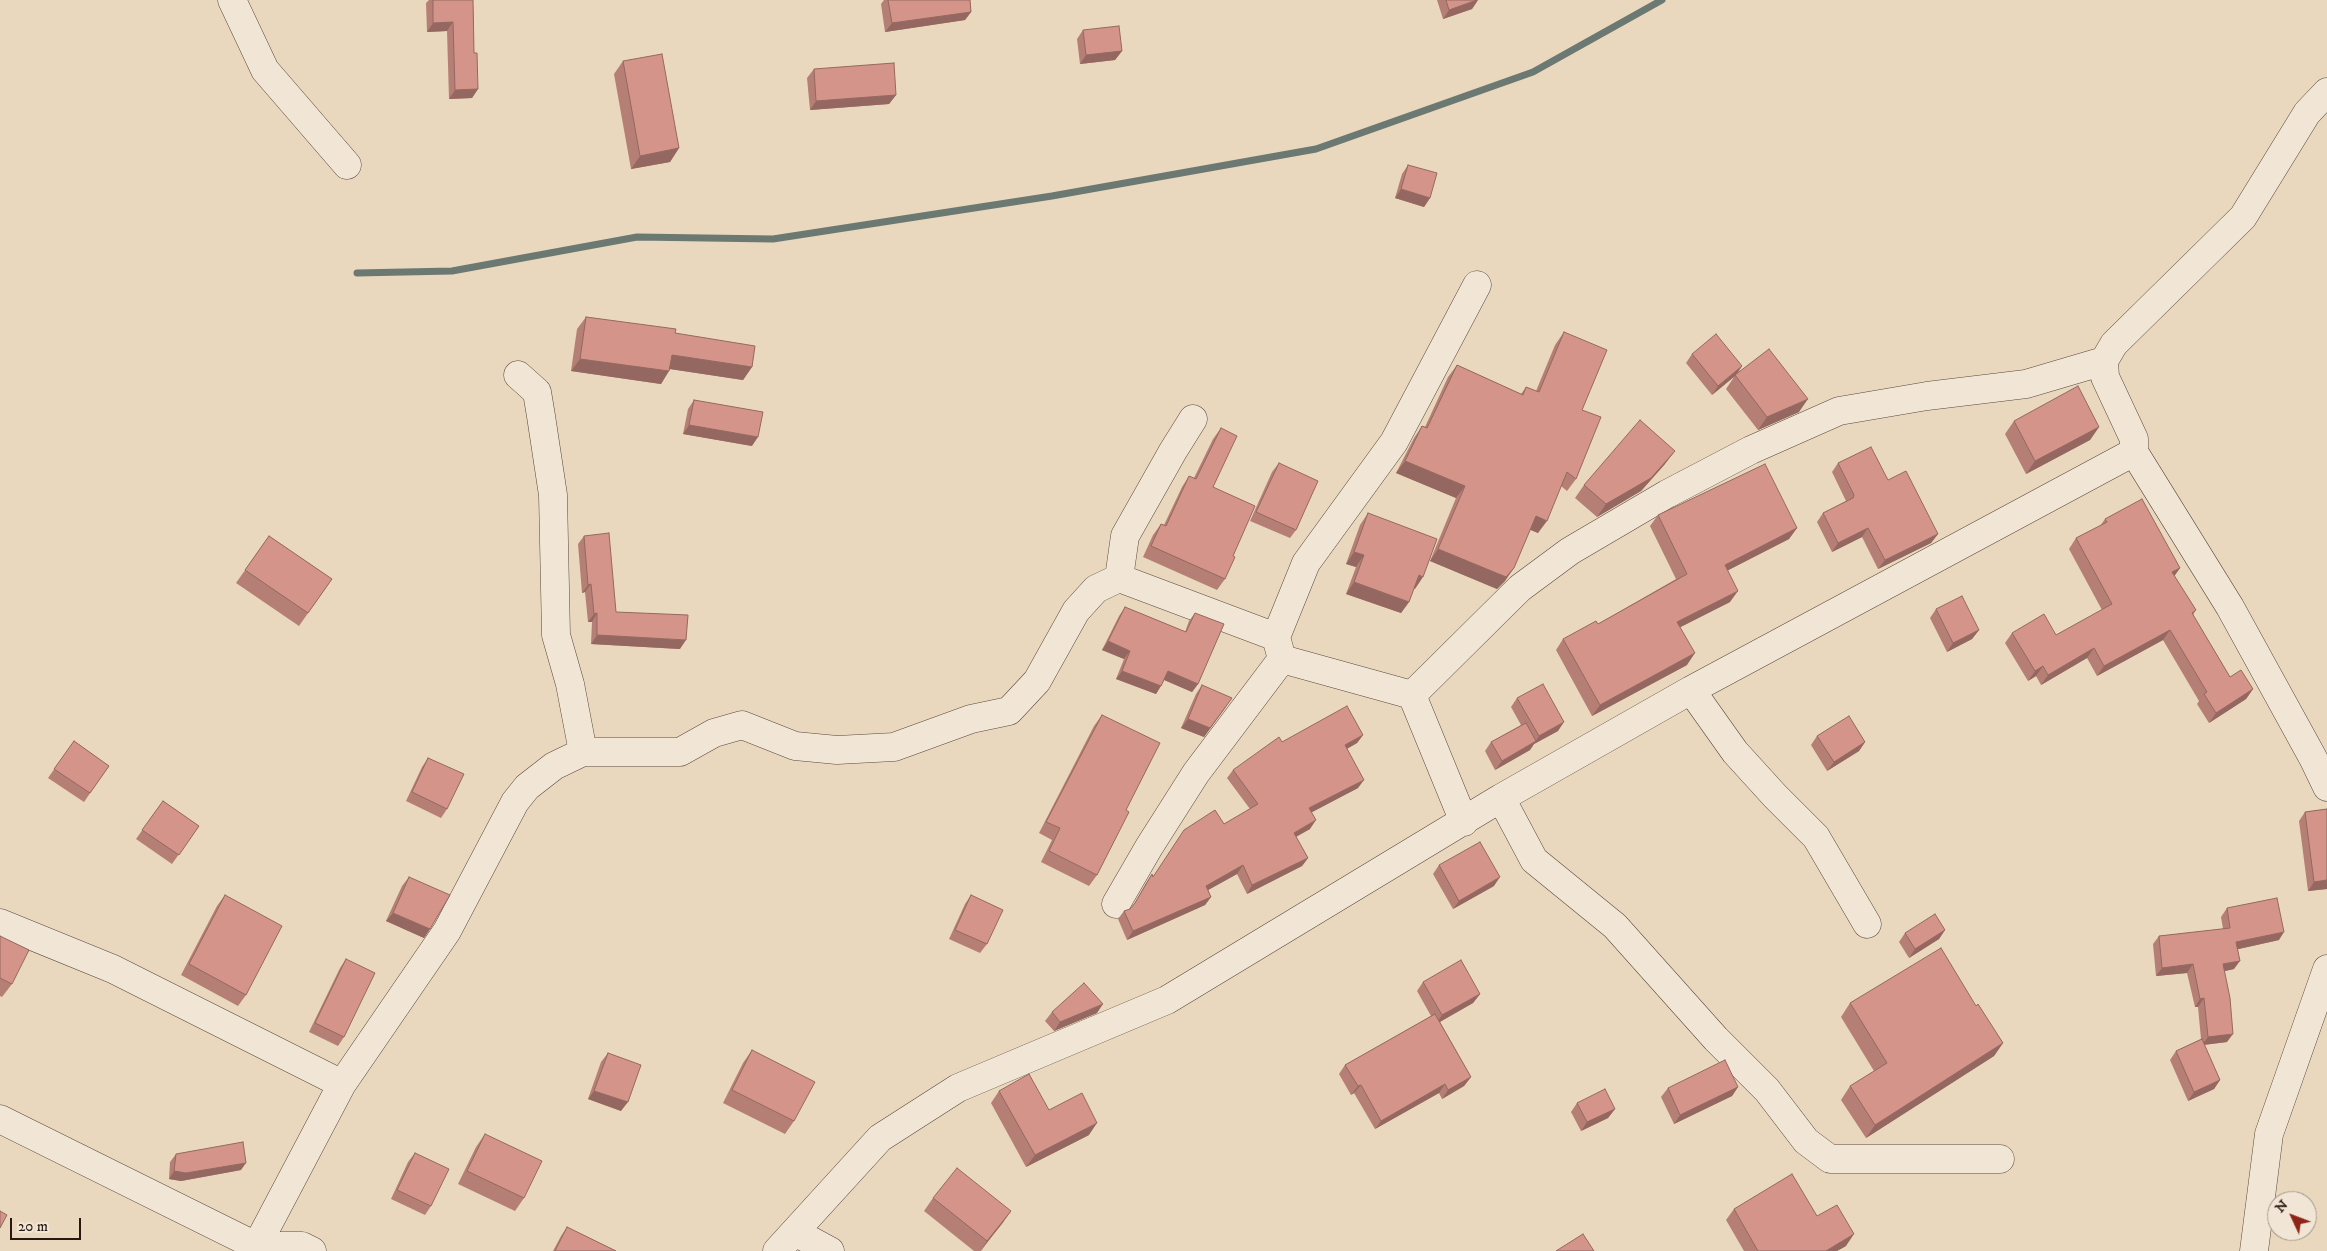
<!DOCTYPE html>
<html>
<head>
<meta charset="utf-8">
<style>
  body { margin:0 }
  #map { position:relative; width:2327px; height:1251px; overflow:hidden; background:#ead8be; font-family:"IM FELL DW Pica",serif }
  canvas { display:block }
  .north { position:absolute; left:2267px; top:1191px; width:50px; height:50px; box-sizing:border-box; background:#f1e6d5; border:1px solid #a19487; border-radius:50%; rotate:313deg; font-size:14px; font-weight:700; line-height:20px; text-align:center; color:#281811 }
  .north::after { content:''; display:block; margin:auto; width:18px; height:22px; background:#8f2418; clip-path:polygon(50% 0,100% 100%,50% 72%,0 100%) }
  .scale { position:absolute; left:10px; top:1218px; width:71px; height:22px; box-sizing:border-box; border:2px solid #281811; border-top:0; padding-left:6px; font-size:15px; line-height:18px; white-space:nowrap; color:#281811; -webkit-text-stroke:4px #f1e6d5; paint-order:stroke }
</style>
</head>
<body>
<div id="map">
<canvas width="2327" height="1251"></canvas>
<div class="north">N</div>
<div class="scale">20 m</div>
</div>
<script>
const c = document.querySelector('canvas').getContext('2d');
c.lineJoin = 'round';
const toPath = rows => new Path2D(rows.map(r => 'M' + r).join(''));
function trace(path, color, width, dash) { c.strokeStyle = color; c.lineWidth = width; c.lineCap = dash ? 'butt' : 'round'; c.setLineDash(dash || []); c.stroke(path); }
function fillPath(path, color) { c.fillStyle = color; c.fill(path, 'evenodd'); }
trace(toPath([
  [357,273,452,271,637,237,773,239,1052,196,1316,149,1533,72,1662,0]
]), '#6b7972', 7);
const minor = toPath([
  [232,0,265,70,347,165],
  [518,375,537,392,541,416,553,495,556,635,570,684,583,752],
  [2134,452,2230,607,2313,758,2327,787],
  [1119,578,1125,536,1173,451,1193,419],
  [1282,659,1276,637,1306,563,1394,442,1477,285],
  [1282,659,1412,695],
  [1691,690,1735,752,1775,796,1816,837,1867,924],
  [1501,798,1534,860,1615,926,1716,1039,1767,1090,1806,1141,1830,1159,2000,1159],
  [1464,822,1412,695,1520,588,1570,551,1667,494,1751,450,1839,411,1927,396,2026,384,2104,361],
  [1116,904,1149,847,1196,773,1282,659],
  [0,923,113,969,342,1084],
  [0,1119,256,1246,302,1246,312,1251],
  [795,1232,830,1251],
  [254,1251,342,1084,447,931,515,802,527,787,554,766,583,752,680,752,714,733,742,725,795,746,837,750,894,747,971,719,1009,711,1037,681,1076,611,1096,589,1119,578,1276,637],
  [777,1251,880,1138,958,1088,1167,1000,1501,798,1691,690,2134,452,2134,439,2105,377,2104,361,2114,344,2243,217,2307,113,2327,92],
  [2254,1251,2269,1134,2327,969]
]);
trace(minor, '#58483c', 29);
trace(minor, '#f1e6d5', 28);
fillPath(toPath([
  [429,0,473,0,474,53,478,89,472,98,449,99,447,31,427,32,426,3],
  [884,0,970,0,971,12,965,20,885,32,881,4],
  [1437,0,1478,0,1472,9,1443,19],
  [1083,30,1122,51,1115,60,1080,64,1077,39],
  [623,61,679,148,670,162,631,169,614,74],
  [814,69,896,95,889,104,810,110,807,78],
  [1408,165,1430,198,1424,207,1395,198,1402,174],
  [586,317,675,333,752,367,743,380,670,369,661,384,571,371,577,329],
  [1564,332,1582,410,1576,479,1567,491,1561,486,1538,533,1530,530,1505,581,1497,589,1430,561,1456,498,1396,473,1414,438,1422,426,1425,427,1448,377,1457,365,1521,394,1526,387,1536,391,1555,345],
  [1692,354,1742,366,1737,374,1799,412,1758,430,1726,389,1734,377,1712,395,1686,363],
  [694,400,752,446,683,434,688,409],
  [2014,421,2099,427,2090,440,2026,474,2005,434],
  [1221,428,1213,487,1233,556,1225,579,1217,590,1143,557,1153,535,1161,524,1164,525,1182,487,1189,476,1194,478,1213,439],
  [1279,463,1296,530,1290,538,1250,521,1272,472],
  [1838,463,1888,480,1938,534,1931,543,1878,569,1862,537,1832,552,1817,522,1823,513,1846,501,1832,472],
  [1665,464,1641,491,1597,517,1575,498,1584,485],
  [1368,513,1415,589,1414,588,1409,602,1401,613,1346,594,1356,567,1346,564,1360,525],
  [1658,515,1797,528,1789,539,1728,570,1730,602,1680,627,1687,665,1592,716,1556,650,1563,639,1598,624,1676,579,1650,526],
  [2105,519,2180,568,2174,576,2196,610,2193,615,2230,677,2253,689,2246,699,2209,723,2197,704,2199,701,2163,640,2097,676,2087,658,2041,685,2036,676,2028,681,2005,643,2012,633,2056,635,2102,610,2069,549,2076,538,2100,526],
  [269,536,332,579,299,626,236,583],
  [584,536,616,612,680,649,591,644,592,622,588,622,585,592,582,593,578,544],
  [1125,607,1185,632,1189,621,1195,613,1198,684,1192,692,1164,680,1156,694,1116,679,1124,659,1102,650,1119,616],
  [1936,609,1979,630,1972,639,1947,652,1930,618],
  [1202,685,1226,707,1204,737,1181,728,1196,694],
  [1517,698,1558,731,1534,744,1530,750,1495,770,1485,751,1491,742,1521,725,1511,707],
  [1102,715,1126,810,1097,875,1089,886,1041,862,1052,840,1039,833,1094,726],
  [1363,735,1357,743,1347,749,1358,788,1311,812,1310,829,1296,837,1308,858,1302,866,1247,894,1237,874,1208,890,1211,897,1205,905,1127,940,1118,919,1124,911,1130,909,1133,906,1146,883,1152,874,1153,877,1224,824,1250,809,1227,778,1233,770,1282,742],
  [1817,736,1865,742,1859,751,1827,771,1811,745],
  [74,741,109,766,84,802,48,778],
  [428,758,447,809,441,818,406,801,422,767],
  [163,801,199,826,172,864,136,839],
  [2327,809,2327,889,2308,891,2299,821,2305,812],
  [1439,865,1494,886,1453,909,1433,874],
  [409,877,430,929,424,938,386,921,402,886],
  [225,895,246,995,238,1006,181,975,217,906],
  [971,895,987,944,980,953,949,939,965,904],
  [2227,908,2279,940,2238,949,2234,969,2224,971,2227,1042,2204,1045,2220,1080,2214,1089,2188,1101,2170,1060,2176,1051,2201,1039,2198,1007,2195,1007,2187,973,2156,976,2153,944,2159,936,2223,929,2221,917],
  [1945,930,1939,939,1909,958,1899,942,1905,933],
  [0,936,12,984,2,997,0,996],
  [346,959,344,1037,338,1046,309,1032,340,968],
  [1423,982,1480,994,1473,1003,1440,1022,1471,1077,1464,1086,1442,1099,1439,1093,1375,1129,1354,1093,1351,1095,1339,1074,1345,1065,1431,1016,1417,991],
  [1850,1003,1976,1006,2003,1043,1994,1056,1866,1138,1841,1100,1850,1086,1874,1071,1841,1017],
  [1052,1012,1097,1013,1054,1031,1045,1021],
  [752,1050,794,1121,785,1134,723,1103,743,1063],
  [608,1053,621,1111,588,1099,601,1062],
  [1738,1087,1732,1096,1674,1124,1661,1097,1668,1088],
  [999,1091,1049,1110,1089,1135,1026,1167,991,1103],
  [1577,1103,1615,1109,1608,1118,1581,1131,1571,1112],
  [485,1134,524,1198,515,1211,458,1184,476,1147],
  [415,1153,431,1206,425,1215,391,1199,408,1162],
  [176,1154,241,1170,181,1181,169,1179,170,1162],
  [933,1198,1011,1211,981,1251,974,1251,924,1211],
  [1734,1209,1817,1216,1846,1246,1837,1251,1744,1251,1726,1220],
  [567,1227,616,1251,553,1251,561,1236]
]), '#b67f76');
fillPath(toPath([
  [1478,0,1472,9,1443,19,1449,10],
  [971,12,965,20,885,32,892,23],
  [453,22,447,31,427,32,433,23],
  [1122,51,1115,60,1080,64,1086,55],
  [478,89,472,98,449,99,455,90],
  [896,95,889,104,810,110,816,101],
  [679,148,670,162,631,169,640,156],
  [1401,189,1430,198,1424,207,1395,198],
  [672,355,752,367,743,380,663,368],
  [580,359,669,371,661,384,571,371],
  [1742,366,1736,375,1712,395,1718,386],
  [1808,399,1799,412,1758,430,1767,417],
  [689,425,758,437,752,446,683,434],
  [2099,427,2090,440,2026,474,2035,461],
  [1675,451,1665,464,1641,491,1597,517,1606,504],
  [1405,461,1465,486,1456,498,1396,473],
  [1536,516,1547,521,1538,533,1527,528],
  [1797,528,1789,539,1717,576,1725,565],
  [1868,528,1862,537,1832,552,1838,543],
  [1938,534,1931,543,1878,569,1885,560],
  [1438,549,1514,568,1505,581,1497,589,1430,561],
  [1354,552,1364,555,1356,567,1346,564],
  [2180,568,2173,578,2172,572],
  [1419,575,1423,577,1415,589,1411,587],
  [1354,582,1409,602,1401,613,1346,594],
  [591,584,585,592,582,593,588,585],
  [1738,591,1730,602,1669,633,1677,622],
  [597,613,592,622,588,622,594,614],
  [1979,630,1972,639,1947,652,1953,643],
  [2170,630,2163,640,2097,676,2104,666],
  [597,635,686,640,680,649,591,644],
  [1108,641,1130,651,1124,659,1102,650],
  [2094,648,2087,658,2041,685,2048,675],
  [1695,653,1687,665,1592,716,1600,705],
  [2043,666,2036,676,2028,681,2035,671],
  [1122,671,1161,686,1156,694,1116,679],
  [1168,671,1198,684,1192,692,1162,679],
  [2253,689,2246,699,2209,723,2216,713],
  [1232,698,1204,737,1181,728,1188,719],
  [1564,722,1558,731,1534,744,1530,750,1495,770,1502,761,1535,742,1539,736],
  [1363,735,1357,743,1339,753,1345,745],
  [1865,742,1859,751,1827,771,1834,762],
  [1364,780,1358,788,1303,817,1309,808],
  [1316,820,1310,829,1288,841,1294,833],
  [1308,858,1302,866,1247,894,1252,885],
  [1243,865,1237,874,1201,894,1206,886],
  [1500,877,1494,886,1453,909,1459,901],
  [2327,880,2327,889,2308,891,2314,882],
  [1211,897,1205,905,1127,940,1133,931],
  [393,913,430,929,424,938,386,921],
  [1945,930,1939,939,1909,958,1915,949],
  [2284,932,2279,940,2230,951,2236,942],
  [2240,961,2234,969,2217,973,2223,964],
  [2193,964,2187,973,2156,976,2162,968],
  [1480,994,1473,1003,1436,1024,1442,1015],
  [2204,998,2198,1007,2195,1007,2200,999],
  [1103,1004,1097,1013,1054,1031,1060,1022],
  [2233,1034,2227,1042,2202,1045,2208,1037],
  [2003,1043,1994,1056,1866,1138,1875,1125],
  [1471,1077,1464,1086,1442,1099,1448,1090],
  [2220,1080,2214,1089,2188,1101,2194,1092],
  [1445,1084,1439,1093,1375,1129,1381,1121],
  [1361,1085,1354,1093,1351,1095,1358,1086],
  [1738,1087,1732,1096,1674,1124,1680,1115],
  [594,1091,628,1102,621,1111,588,1099],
  [1615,1109,1608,1118,1581,1131,1587,1122],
  [1097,1123,1089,1135,1026,1167,1035,1155],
  [246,1163,241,1170,181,1181,169,1179,174,1171],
  [1011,1211,1002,1224,980,1251,987,1241],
  [1854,1234,1846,1246,1837,1251,1826,1251]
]), '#946860');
const building = toPath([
  [433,0,473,0,474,53,477,53,478,89,455,90,453,22,433,23,433,0],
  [888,0,970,0,971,12,892,23,888,0],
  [1446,0,1477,0,1449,10,1446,0],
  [1119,26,1122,51,1086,55,1083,30,1119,26],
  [662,54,679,148,640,156,623,61,662,54],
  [894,63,896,95,816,101,814,69,894,63],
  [1408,165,1437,173,1430,198,1401,189,1408,165],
  [586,317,676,329,675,333,755,346,752,367,672,355,669,371,580,359,586,317],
  [1564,332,1607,350,1582,410,1601,417,1576,479,1567,472,1547,521,1536,516,1514,568,1506,577,1438,549,1465,486,1405,461,1422,426,1427,428,1457,365,1523,395,1526,387,1539,392,1564,332],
  [1716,334,1742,366,1718,386,1692,354,1716,334],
  [1769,349,1808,399,1767,417,1735,375,1769,349],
  [2078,386,2099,427,2035,461,2014,421,2078,386],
  [694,400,763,412,758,437,689,425,694,400],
  [1640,420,1675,451,1651,478,1606,504,1584,485,1640,420],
  [1221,428,1237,436,1213,487,1255,506,1233,556,1235,557,1225,579,1151,546,1161,524,1166,526,1189,476,1196,479,1221,428],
  [1871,447,1888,480,1906,471,1938,534,1885,560,1868,528,1838,543,1823,513,1853,498,1854,495,1838,463,1871,447],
  [1279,463,1318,481,1296,530,1256,512,1279,463],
  [1765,464,1797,528,1725,565,1738,591,1677,622,1695,653,1600,705,1563,639,1596,621,1598,624,1687,574,1658,515,1765,464],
  [2142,499,2180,568,2172,572,2196,610,2192,613,2230,677,2241,670,2253,689,2216,713,2204,694,2207,692,2170,630,2104,666,2094,648,2048,675,2043,666,2035,671,2012,633,2044,614,2056,635,2112,604,2076,538,2107,522,2105,519,2142,499],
  [1368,513,1437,539,1423,577,1419,575,1409,602,1354,582,1364,555,1354,552,1368,513],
  [609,533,616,612,688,615,686,640,597,635,597,613,594,614,591,584,588,585,584,536,609,533],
  [269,536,332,579,308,613,245,570,269,536],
  [1962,596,1979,630,1953,643,1936,609,1962,596],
  [1125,607,1186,632,1195,613,1224,624,1198,684,1168,671,1161,686,1122,671,1130,651,1108,641,1125,607],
  [1543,684,1564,722,1539,736,1517,698,1543,684],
  [1202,685,1232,698,1210,728,1188,719,1202,685],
  [1347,706,1363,735,1345,745,1364,780,1309,808,1316,820,1294,833,1308,858,1252,885,1243,865,1206,886,1211,897,1133,931,1124,911,1130,909,1135,903,1152,874,1153,877,1184,830,1215,810,1224,824,1258,804,1233,770,1279,737,1282,742,1347,706],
  [1102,715,1160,743,1126,810,1129,812,1097,875,1049,851,1060,828,1046,822,1102,715],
  [1849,716,1865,742,1834,762,1817,736,1849,716],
  [1526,723,1536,741,1502,761,1491,742,1526,723],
  [74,741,109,766,90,793,54,769,74,741],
  [428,758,464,774,447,809,412,792,428,758],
  [163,801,199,826,179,855,142,830,163,801],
  [2327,809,2327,880,2314,882,2305,812,2327,809],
  [1480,842,1500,877,1459,901,1439,865,1480,842],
  [409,877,450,895,430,929,393,913,409,877],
  [225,895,282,926,246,995,189,964,225,895],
  [971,895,1003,910,987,944,955,930,971,895],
  [2277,898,2284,932,2236,942,2240,961,2223,964,2230,998,2233,1034,2208,1037,2204,998,2200,999,2193,964,2162,968,2159,936,2230,928,2227,908,2277,898],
  [1935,914,1945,930,1915,949,1905,933,1935,914],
  [0,936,29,950,12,984,0,978,0,936],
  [1941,948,1976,1006,1978,1004,2003,1043,1875,1125,1850,1086,1887,1063,1850,1003,1941,948],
  [346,959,375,973,344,1037,315,1023,346,959],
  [1461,960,1480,994,1442,1015,1423,982,1461,960],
  [1084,983,1103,1004,1060,1022,1052,1012,1084,983],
  [1435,1014,1471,1077,1448,1090,1445,1084,1381,1121,1361,1085,1358,1086,1345,1065,1435,1014],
  [2202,1039,2220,1080,2194,1092,2176,1051,2202,1039],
  [752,1050,815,1082,794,1121,732,1090,752,1050],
  [608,1053,641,1065,628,1102,594,1091,608,1053],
  [1725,1060,1738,1087,1680,1115,1668,1088,1725,1060],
  [1029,1074,1049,1110,1082,1093,1097,1123,1035,1155,999,1091,1029,1074],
  [1605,1089,1615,1109,1587,1122,1577,1103,1605,1089],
  [485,1134,542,1161,524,1198,467,1171,485,1134],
  [243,1142,246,1163,186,1173,174,1171,176,1154,243,1142],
  [415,1153,449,1169,431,1206,397,1190,415,1153],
  [957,1168,1011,1211,987,1241,933,1198,957,1168],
  [1792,1174,1817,1216,1837,1205,1854,1234,1826,1251,1758,1251,1734,1209,1792,1174],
  [0,1211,7,1215,0,1228,0,1211],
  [567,1227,616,1251,555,1251,567,1227],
  [1583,1234,1594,1251,1556,1251,1583,1234]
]);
fillPath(building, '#d49489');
trace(building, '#946860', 1);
</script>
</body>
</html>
